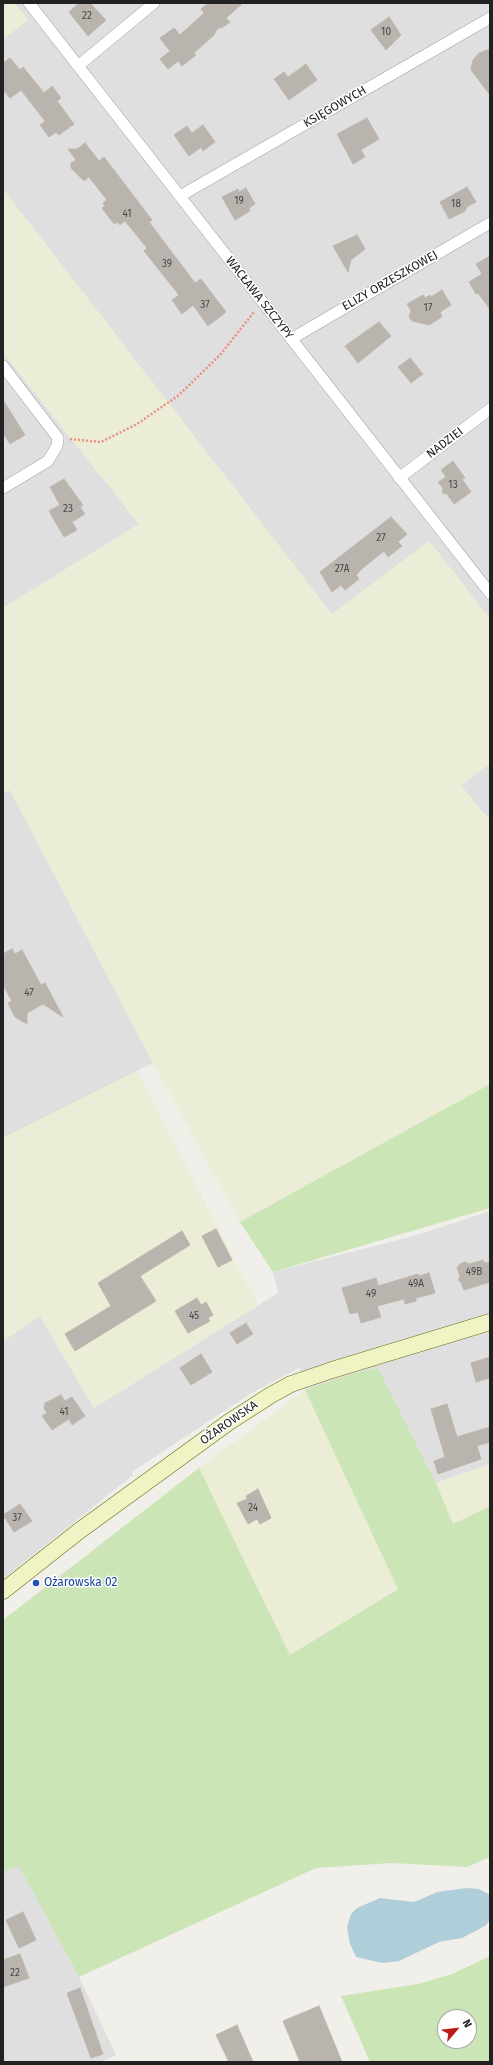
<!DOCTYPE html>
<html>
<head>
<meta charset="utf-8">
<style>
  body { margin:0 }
  #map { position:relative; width:493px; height:2065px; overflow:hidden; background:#f1efe9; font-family:"Fira Sans",sans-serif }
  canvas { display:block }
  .frame { position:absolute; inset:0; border:4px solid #222; pointer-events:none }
  .north { position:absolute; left:437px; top:2009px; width:40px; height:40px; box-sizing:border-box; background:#fff; border:1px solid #a7a7a7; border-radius:50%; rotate:62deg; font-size:11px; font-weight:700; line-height:16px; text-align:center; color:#222 }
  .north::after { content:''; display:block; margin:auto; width:14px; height:18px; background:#bd1b16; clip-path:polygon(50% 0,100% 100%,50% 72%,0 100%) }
</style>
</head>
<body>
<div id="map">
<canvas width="493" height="2065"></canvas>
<div class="frame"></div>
<div class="north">N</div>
</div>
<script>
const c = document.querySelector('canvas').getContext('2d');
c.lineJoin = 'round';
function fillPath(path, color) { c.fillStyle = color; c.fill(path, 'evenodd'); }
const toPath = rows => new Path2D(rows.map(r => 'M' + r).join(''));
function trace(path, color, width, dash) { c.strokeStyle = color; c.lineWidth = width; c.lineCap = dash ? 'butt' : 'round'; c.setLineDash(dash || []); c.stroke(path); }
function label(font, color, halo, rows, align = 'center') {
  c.font = font + ' "Fira Sans",sans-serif'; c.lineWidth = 3; c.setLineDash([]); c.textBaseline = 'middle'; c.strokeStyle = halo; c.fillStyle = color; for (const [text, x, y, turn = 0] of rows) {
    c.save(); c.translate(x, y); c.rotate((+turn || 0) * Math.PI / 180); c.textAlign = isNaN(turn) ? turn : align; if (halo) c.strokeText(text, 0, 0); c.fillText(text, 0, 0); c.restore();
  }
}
fillPath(toPath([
  [14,3,490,3,490,619,429,541,332,615,3,189,3,39,28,20],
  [3,353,139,524,3,608],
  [490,763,490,821,461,786],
  [10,790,153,1063,3,1138,3,793],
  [490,1211,490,1464,436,1483,378,1369,305,1390,299,1368,250,1394,132,1472,133,1475,3,1579,3,1341,40,1316,94,1408,278,1293,273,1272,417,1235],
  [19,1865,79,1977,116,2055,101,2062,3,2062,3,1872]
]), '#dfdfdf');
fillPath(toPath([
  [3,3,14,3,28,20,3,39],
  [3,189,332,614,429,541,490,619,490,763,461,786,490,821,490,1084,240,1222,153,1063,10,790,3,793,3,608,139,524,3,353],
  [137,1071,258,1305,94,1408,40,1316,3,1341,3,1138],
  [305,1390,398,1588,290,1655,199,1468],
  [490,1464,490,1506,453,1524,436,1483]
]), '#ebedd7');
fillPath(toPath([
  [490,1084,490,1208,273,1272,240,1222],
  [378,1368,436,1483,453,1524,490,1506,490,1857,467,1867,391,1863,316,1868,79,1977,19,1866,3,1872,3,1620,199,1468,290,1655,398,1589,305,1390,355,1373],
  [490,1956,490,2062,370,2062,341,1996,418,1984,452,1974],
  [445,2017,469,2017,469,2041,445,2041]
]), '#cbe5b6');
fillPath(toPath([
  [466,1888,479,1889,490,1895,490,1920,485,1926,462,1938,439,1942,399,1961,382,1963,356,1957,350,1944,347,1927,351,1914,357,1908,380,1898,414,1902,437,1892]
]), '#afced9');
const building = toPath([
  [79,3,90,3,106,20,88,36,69,12,79,3],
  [208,3,243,3,226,18,230,22,223,27,217,29,214,35,194,53,196,55,182,66,178,61,168,69,160,59,170,51,160,38,174,28,180,35,204,13,201,9,208,3],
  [389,17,401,35,386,50,371,30,389,17],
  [490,49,490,95,471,70,473,60,479,53,490,49],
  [10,58,20,70,23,67,44,93,52,86,61,98,57,101,74,124,59,135,56,132,49,137,40,125,45,121,21,90,10,98,3,90,3,63,10,58],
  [306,64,317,80,289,100,274,79,284,72,288,77,306,64],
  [367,118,379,139,361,150,365,157,353,164,337,134,367,118],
  [203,125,215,142,203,151,201,147,189,156,174,135,187,126,192,133,203,125],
  [85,143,99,161,104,157,152,220,149,222,195,283,201,279,226,312,208,326,193,305,182,314,172,300,179,295,144,251,147,248,125,221,120,225,117,222,114,224,102,208,105,206,103,203,107,200,89,177,84,181,71,168,71,163,76,160,68,149,77,149,85,143],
  [467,187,476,202,468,206,465,211,449,219,440,202,467,187],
  [246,188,255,204,249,208,250,211,235,220,222,197,238,189,239,192,246,188],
  [357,235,365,249,351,260,348,272,333,246,357,235],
  [490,256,490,309,478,293,476,294,469,282,482,274,476,264,490,256],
  [442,290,451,305,440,312,442,317,429,325,412,321,409,317,411,310,407,304,423,295,425,298,430,295,431,297,442,290],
  [379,322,391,336,358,363,345,346,379,322],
  [410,358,423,374,411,383,398,367,410,358],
  [3,400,25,435,10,444,3,433,3,400],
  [453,461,465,478,462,479,471,492,454,504,447,494,442,493,443,488,438,482,446,477,441,470,453,461],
  [64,479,83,505,80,507,85,514,72,522,77,530,64,537,49,511,60,505,50,487,64,479],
  [391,517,407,534,398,542,402,546,388,557,384,551,364,567,356,575,359,579,345,590,341,585,332,592,320,572,391,517],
  [12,949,15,954,22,950,41,985,45,983,63,1017,43,1004,27,1013,27,1024,15,1017,8,1003,12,1001,3,985,3,954,12,949],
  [216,1229,232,1260,218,1267,202,1236,216,1229],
  [182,1231,190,1245,140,1276,156,1301,75,1351,65,1334,111,1306,98,1283,182,1231],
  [483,1260,484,1263,490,1262,490,1282,464,1290,461,1282,458,1280,460,1276,457,1268,460,1264,465,1262,469,1264,483,1260],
  [429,1273,435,1293,416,1298,416,1301,405,1304,404,1299,377,1306,381,1317,361,1323,358,1312,350,1314,342,1288,376,1278,378,1286,418,1274,419,1276,429,1273],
  [197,1298,201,1305,206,1302,213,1315,208,1318,210,1321,188,1333,175,1311,197,1298],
  [246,1323,253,1334,237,1344,230,1333,246,1323],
  [201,1354,212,1372,191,1385,180,1368,201,1354],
  [490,1357,490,1378,476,1382,471,1363,490,1357],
  [61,1395,65,1401,72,1397,85,1416,72,1425,69,1419,52,1430,42,1416,47,1413,44,1408,45,1403,61,1395],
  [447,1404,457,1437,490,1427,490,1442,477,1446,481,1459,438,1474,434,1461,445,1457,431,1409,447,1404],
  [258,1489,271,1518,260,1524,257,1519,248,1524,237,1503,247,1499,246,1496,258,1489],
  [20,1504,32,1521,14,1532,3,1515,20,1504],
  [23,1912,36,1940,19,1948,6,1920,23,1912],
  [20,1954,29,1978,3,1987,3,1960,20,1954],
  [80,1988,103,2054,91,2058,67,1993,80,1988],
  [319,2006,342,2062,300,2062,283,2021,319,2006],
  [237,2025,253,2062,229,2062,216,2035,237,2025]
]);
fillPath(building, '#bab4af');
trace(building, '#c1b7ad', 1);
const minor = toPath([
  [29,3,490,593],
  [78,66,154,3],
  [180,196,490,18],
  [291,339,490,223],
  [3,366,58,438,57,446,48,461,3,488],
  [399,478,490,409]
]);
const secondary = toPath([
  [3,1591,79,1531,229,1422,271,1395,291,1384,332,1370,490,1322]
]);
trace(minor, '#a3a3a3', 12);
trace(secondary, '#637011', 17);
trace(toPath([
  [70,439,101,442,137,424,179,395,220,355,254,312]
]), '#ec8e80', 2.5, [2, 2]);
trace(minor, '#fff', 11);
trace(secondary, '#f0f4c4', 16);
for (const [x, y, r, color] of [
  [36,1583,4,"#1a4fb4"]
]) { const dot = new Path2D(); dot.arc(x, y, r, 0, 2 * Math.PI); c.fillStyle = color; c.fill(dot); trace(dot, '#fff', 1.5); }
label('10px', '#484645', null, [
  ["22",87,16],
  ["10",386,32],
  ["19",239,201],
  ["18",456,204],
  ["41",127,214],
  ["39",167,264],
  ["37",205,305],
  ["17",428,308],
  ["13",453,485],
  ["23",68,509],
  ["27",381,538],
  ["27A",342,569],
  ["47",29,993],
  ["49B",474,1272],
  ["49A",416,1284],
  ["49",371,1294],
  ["45",194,1316],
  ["41",64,1412],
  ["24",253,1508],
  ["37",17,1518],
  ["22",15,1973]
]);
label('12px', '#222', '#fff', [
  ["KSIĘGOWYCH",335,107,-30],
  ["ELIZY ORZESZKOWEJ",390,281,-30],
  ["WACŁAWA SZCZYPY",259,298,52],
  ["NADZIEI",445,443,-37],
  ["OŻAROWSKA",229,1423,-35]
]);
label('12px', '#164399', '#fff', [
  ["Ożarowska 02",44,1583]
], 'left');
</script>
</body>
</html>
